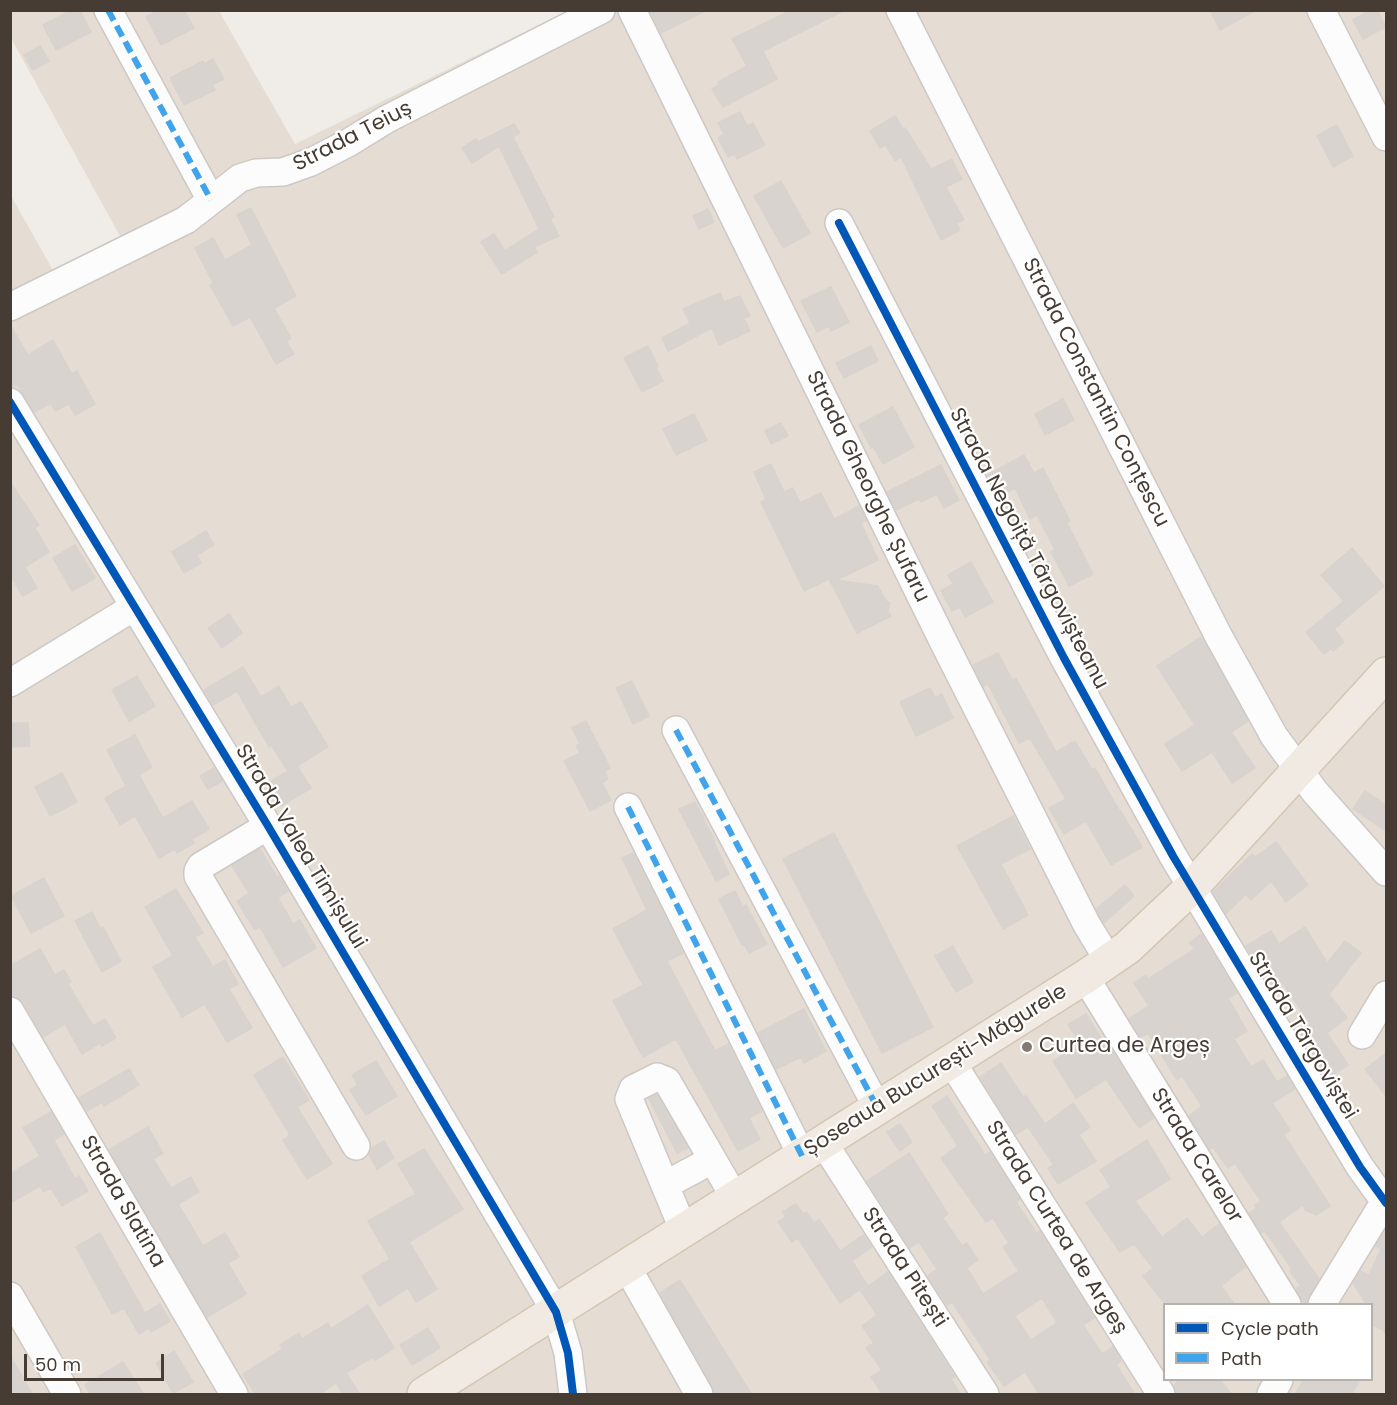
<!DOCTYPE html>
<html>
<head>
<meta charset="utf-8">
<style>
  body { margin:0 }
  #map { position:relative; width:1397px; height:1405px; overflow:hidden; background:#f0ece8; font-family:Poppins,sans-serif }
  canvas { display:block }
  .frame { position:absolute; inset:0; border:12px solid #463c33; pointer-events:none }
  .legend { position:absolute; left:1163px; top:1303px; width:210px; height:78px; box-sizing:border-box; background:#fff; border:2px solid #b5b1ad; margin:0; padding:8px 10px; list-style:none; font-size:18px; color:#463c33 }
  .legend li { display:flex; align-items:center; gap:12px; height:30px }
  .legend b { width:30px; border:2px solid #b5b1ad }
  .scale { position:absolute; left:24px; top:1354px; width:140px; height:27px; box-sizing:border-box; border:3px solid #463c33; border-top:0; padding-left:8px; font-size:18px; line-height:21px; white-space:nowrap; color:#463c33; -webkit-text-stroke:4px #fff; paint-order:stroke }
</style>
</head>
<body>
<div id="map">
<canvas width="1397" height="1405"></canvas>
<div class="frame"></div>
<ul class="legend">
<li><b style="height:8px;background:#0057b8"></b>Cycle path</li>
<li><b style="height:8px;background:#3fa4eb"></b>Path</li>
</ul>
<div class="scale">50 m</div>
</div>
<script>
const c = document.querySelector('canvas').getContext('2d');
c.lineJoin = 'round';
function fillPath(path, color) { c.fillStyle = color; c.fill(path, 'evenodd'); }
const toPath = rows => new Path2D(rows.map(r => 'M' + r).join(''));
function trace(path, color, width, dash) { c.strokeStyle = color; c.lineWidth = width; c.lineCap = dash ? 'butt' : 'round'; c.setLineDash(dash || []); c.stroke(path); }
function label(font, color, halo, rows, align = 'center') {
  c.font = font + ' Poppins,sans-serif'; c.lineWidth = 4.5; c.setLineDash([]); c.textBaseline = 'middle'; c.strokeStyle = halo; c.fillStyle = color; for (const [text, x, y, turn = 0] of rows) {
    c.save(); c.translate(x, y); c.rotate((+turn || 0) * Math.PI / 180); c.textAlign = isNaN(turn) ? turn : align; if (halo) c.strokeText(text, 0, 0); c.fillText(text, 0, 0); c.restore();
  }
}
fillPath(toPath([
  [11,11,219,11,295,144,567,11,1386,11,1386,1394,11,1394,10,194,54,272,121,238,11,38],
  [1164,1304,1372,1304,1372,1380,1164,1380]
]), '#e5ddd4');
const building = toPath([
  [72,10,80,10,91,32,56,50,43,25,72,10],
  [159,10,184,10,194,28,161,45,146,17,159,10],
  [650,10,707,10,661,33,650,10],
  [792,10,845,10,763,51,777,79,723,107,712,89,719,85,718,82,747,66,732,39,792,10],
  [1210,10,1256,10,1220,30,1210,10],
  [1371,10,1377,10,1386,27,1363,39,1353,20,1371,10],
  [40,46,49,61,33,70,24,55,40,46],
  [213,59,224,79,212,85,215,90,184,105,170,78,203,61,204,64,213,59],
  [740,112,747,126,753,123,765,145,737,159,735,154,728,157,718,138,724,134,718,123,740,112],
  [895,116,903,129,905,128,931,169,952,159,962,179,946,187,964,220,957,223,960,230,941,240,901,157,895,161,886,145,880,148,870,131,895,116],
  [514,124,520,133,513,137,554,217,550,218,559,236,534,247,537,252,502,274,481,242,494,234,505,251,539,229,499,146,472,163,462,148,476,139,478,142,514,124],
  [1337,125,1353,156,1333,167,1317,136,1337,125],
  [781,181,810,233,783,248,754,196,781,181],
  [251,208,296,296,274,308,291,338,286,341,294,354,276,364,250,317,233,326,210,285,213,283,195,248,213,238,225,260,252,245,237,215,251,208],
  [708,209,714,222,699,229,693,216,708,209],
  [831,287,849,322,831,331,829,326,817,332,801,301,831,287],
  [720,293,724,302,740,296,750,316,744,318,750,331,719,345,712,328,668,351,662,338,690,323,683,309,720,293],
  [10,325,28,355,53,340,72,374,77,371,95,404,75,415,69,404,55,411,51,403,34,412,18,385,10,386,10,325],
  [648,346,658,366,656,367,663,381,642,392,624,358,648,346],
  [871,346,878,361,844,378,836,363,871,346],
  [1063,399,1074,420,1045,435,1035,414,1063,399],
  [893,407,914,447,883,464,873,446,871,448,859,425,893,407],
  [694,414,707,440,676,455,663,429,694,414],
  [781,423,788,436,771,444,765,431,781,423],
  [1024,455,1034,473,1043,468,1070,521,1067,523,1093,574,1069,586,1051,552,1055,550,1037,515,1030,519,1015,488,998,496,987,475,1024,455],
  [771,464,784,492,793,488,800,503,821,493,834,519,859,506,866,521,861,523,878,560,836,580,878,586,886,601,890,603,888,611,891,616,857,633,829,579,804,591,761,502,766,500,754,472,771,464],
  [941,465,959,500,944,508,937,494,921,502,919,499,896,510,887,492,941,465],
  [10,482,39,525,35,528,49,552,25,567,37,588,23,596,10,575,10,482],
  [206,531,214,545,197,555,201,563,184,573,172,552,206,531],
  [75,545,95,578,72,591,53,558,75,545],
  [1352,548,1384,586,1334,629,1344,642,1333,651,1331,649,1324,654,1306,632,1344,601,1321,575,1352,548],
  [971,562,993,602,965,617,960,607,952,611,941,591,953,584,948,575,971,562],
  [229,614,242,633,222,648,208,628,229,614],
  [1201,637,1248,721,1231,732,1255,768,1232,783,1212,752,1182,771,1165,744,1195,725,1157,666,1201,637],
  [998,653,1012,680,1016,678,1056,752,1075,741,1092,770,1095,768,1119,810,1120,810,1142,847,1111,865,1086,821,1064,834,1049,808,1066,799,1030,738,1019,743,989,686,987,684,983,686,973,665,998,653],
  [243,667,261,697,279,686,291,707,301,702,328,747,297,766,311,788,281,806,268,783,288,771,271,745,269,747,237,691,213,705,204,690,243,667],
  [137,676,155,706,129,721,112,690,137,676],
  [632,681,649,716,633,724,616,688,632,681],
  [930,688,935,698,942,694,953,718,916,736,900,702,930,688],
  [586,721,610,768,605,771,608,779,602,783,611,800,590,811,564,761,580,753,576,746,580,744,572,728,586,721],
  [10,723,28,723,30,746,10,747,10,723],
  [135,735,152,767,139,775,163,818,192,801,209,829,192,839,194,843,177,853,175,849,159,858,135,816,120,825,105,798,126,786,107,750,135,735],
  [214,768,222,781,208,789,200,776,214,768],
  [62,773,77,802,50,816,35,787,62,773],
  [1365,791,1386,805,1386,831,1353,809,1365,791],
  [695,802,715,841,714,842,729,874,716,881,679,809,695,802],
  [1013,816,1030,849,1001,864,1028,915,1003,929,957,846,1013,816],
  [834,833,933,1027,882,1053,783,859,834,833],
  [1276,842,1308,885,1286,902,1271,881,1251,900,1246,894,1226,914,1213,892,1252,854,1255,857,1276,842],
  [260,849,277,877,279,876,288,891,278,898,293,924,300,920,316,948,283,967,260,927,255,930,237,901,249,893,232,866,260,849],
  [633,853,683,953,667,961,715,1051,728,1044,762,1111,749,1118,760,1139,738,1151,676,1039,643,1057,613,1001,643,985,613,929,647,910,622,858,633,853],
  [44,878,64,916,31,933,11,896,44,878],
  [1125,885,1134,896,1104,923,1096,909,1125,885],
  [176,889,203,933,195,937,213,967,225,960,238,984,229,989,252,1028,227,1042,205,1004,182,1017,153,967,173,956,145,907,176,889],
  [735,891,743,907,746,905,767,944,749,953,744,944,742,945,719,899,735,891],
  [92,912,100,928,103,927,121,961,102,972,75,921,92,912],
  [1305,927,1327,963,1345,941,1361,953,1329,994,1347,1018,1327,1033,1348,1065,1328,1078,1298,1033,1310,1023,1283,984,1272,990,1246,946,1271,931,1279,944,1305,927],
  [1201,934,1237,993,1228,998,1247,1031,1234,1039,1251,1067,1263,1060,1277,1082,1287,1076,1295,1089,1272,1103,1290,1130,1284,1135,1330,1206,1316,1215,1305,1210,1303,1205,1300,1207,1297,1205,1299,1208,1279,1222,1319,1279,1309,1296,1306,1305,1303,1305,1296,1289,1301,1286,1290,1271,1292,1269,1265,1231,1262,1233,1249,1213,1257,1208,1255,1205,1261,1201,1235,1163,1228,1168,1213,1147,1210,1149,1189,1116,1202,1106,1182,1076,1177,1080,1148,1033,1141,1037,1129,1019,1149,1006,1134,983,1146,975,1148,979,1195,949,1189,943,1201,934],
  [953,946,973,982,956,992,935,956,953,946],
  [40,949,55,975,64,970,71,982,68,984,93,1026,105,1019,116,1038,102,1046,100,1043,82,1054,65,1024,43,1037,24,1003,10,993,10,966,40,949],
  [804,1009,826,1051,804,1063,801,1057,776,1069,758,1033,804,1009],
  [1086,1014,1106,1046,1108,1045,1154,1118,1139,1128,1106,1079,1076,1098,1053,1061,1081,1044,1068,1025,1086,1014],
  [1386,1053,1386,1096,1365,1069,1386,1053],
  [283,1057,309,1100,297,1107,332,1164,307,1179,283,1140,290,1135,254,1075,283,1057],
  [376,1061,397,1096,366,1115,350,1090,358,1085,352,1075,376,1061],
  [1001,1063,1023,1097,1026,1096,1045,1124,1073,1103,1090,1127,1079,1135,1096,1161,1058,1184,1048,1168,1054,1165,1028,1127,1016,1134,980,1077,1001,1063],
  [129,1069,139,1085,104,1106,102,1102,87,1111,79,1098,129,1069],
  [657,1095,688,1148,677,1153,649,1099,657,1095],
  [947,1096,985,1155,990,1152,1020,1199,1016,1202,1037,1234,1040,1231,1091,1313,1094,1318,1083,1325,1102,1354,1113,1347,1121,1361,1116,1364,1135,1395,1040,1395,1025,1372,1004,1386,987,1362,990,1359,952,1302,947,1305,928,1276,937,1269,919,1242,910,1248,867,1181,909,1153,948,1214,943,1218,962,1246,967,1243,978,1260,967,1268,983,1294,1019,1271,1003,1247,1009,1243,993,1218,986,1222,941,1158,958,1146,932,1106,947,1096],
  [1042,1298,1057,1323,1031,1340,1015,1316,1042,1298],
  [51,1112,64,1134,54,1140,75,1179,79,1176,88,1191,62,1206,51,1188,43,1192,40,1186,10,1203,10,1174,40,1156,23,1128,51,1112],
  [900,1124,912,1142,900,1151,887,1132,900,1124],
  [148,1127,163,1153,153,1159,171,1188,191,1177,199,1192,178,1204,203,1246,225,1233,239,1257,228,1263,246,1294,207,1317,109,1150,148,1127],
  [1147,1140,1170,1179,1135,1201,1162,1237,1187,1218,1202,1237,1219,1224,1245,1267,1221,1286,1235,1305,1166,1305,1143,1276,1153,1268,1134,1244,1120,1252,1086,1203,1111,1187,1100,1170,1147,1140],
  [384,1141,394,1158,377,1169,369,1155,371,1149,384,1141],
  [424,1149,463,1209,409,1242,437,1289,416,1302,408,1288,379,1306,362,1276,390,1259,368,1221,416,1194,398,1164,424,1149],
  [796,1204,803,1214,806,1212,814,1223,819,1219,840,1251,863,1235,872,1247,852,1261,867,1285,840,1303,798,1238,792,1242,778,1222,786,1217,783,1212,796,1204],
  [1386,1229,1386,1335,1383,1330,1371,1324,1371,1305,1367,1305,1353,1283,1361,1271,1369,1275,1381,1249,1376,1246,1386,1229],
  [100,1233,145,1313,160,1304,170,1321,151,1332,149,1328,139,1334,124,1308,112,1314,76,1247,100,1233],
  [888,1272,955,1377,951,1379,961,1395,883,1395,871,1377,882,1370,866,1348,874,1343,862,1326,877,1315,861,1291,888,1272],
  [680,1280,752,1395,716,1395,660,1293,680,1280],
  [368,1305,394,1348,375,1360,373,1357,346,1373,360,1395,344,1395,336,1383,319,1395,256,1395,243,1374,283,1349,280,1345,299,1333,302,1339,328,1323,331,1329,368,1305],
  [428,1328,440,1348,412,1365,400,1345,428,1328],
  [174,1351,193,1382,173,1393,156,1363,174,1351],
  [10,1356,33,1395,10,1395,10,1356],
  [123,1362,144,1395,91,1395,85,1385,123,1362],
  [1180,1380,1220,1380,1232,1395,1177,1395,1174,1385,1180,1380],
  [1303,1380,1360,1380,1351,1395,1295,1395,1303,1380]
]);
fillPath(building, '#d8d3cf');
trace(building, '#d8d3ce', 1.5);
const minor = toPath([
  [108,10,211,200],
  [632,10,944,643,1087,925,1109,961],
  [900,10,1219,637,1274,736,1315,792,1386,872],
  [1321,10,1386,137],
  [839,223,1064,658,1173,856,1360,1167,1386,1203],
  [10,307,186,220,240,178,256,173,283,172,311,162,348,143,387,119,601,10],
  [10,402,268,826,556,1312,568,1353,573,1394],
  [10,683,134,607],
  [676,730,877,1107],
  [628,807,802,1156],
  [268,826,201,866,198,871,198,876,356,1146],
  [1085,977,1287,1304],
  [10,1011,234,1394],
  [1362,1035,1386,995],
  [951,1061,1161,1394],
  [823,1142,985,1394],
  [665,1185,712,1160],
  [684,1231,629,1099,633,1089,657,1077,667,1081,735,1198],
  [627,1267,699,1394],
  [10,1296,67,1394],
  [1322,1304,1385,1201],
  [1271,1394,1279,1380]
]);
const major = toPath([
  [424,1394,1085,977,1127,948,1191,888,1386,674]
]);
trace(minor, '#cdc8c4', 30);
trace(major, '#d4c6b3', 36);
trace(minor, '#fdfcfc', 27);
trace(major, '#f1eae2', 33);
trace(toPath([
  [108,10,211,200],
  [676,730,877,1107],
  [628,807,802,1156]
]), '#3fa4eb', 6, [12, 6]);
trace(toPath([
  [839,223,1064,658,1173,856,1360,1167,1386,1203],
  [10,402,268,826,556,1312,568,1353,573,1394]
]), '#0057b8', 8);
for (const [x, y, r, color] of [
  [1027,1047,6,"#827a72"]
]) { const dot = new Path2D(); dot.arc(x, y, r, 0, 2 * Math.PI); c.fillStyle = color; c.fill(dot); trace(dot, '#fff', 2); }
label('21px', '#463c33', '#fff', [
  ["Strada Teiuș",353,137,-27],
  ["Strada Constantin Conțescu",1095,393,63],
  ["Strada Gheorghe Șufaru",867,487,64],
  ["Strada Negoiță Târgovișteanu",1028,549,62],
  ["Strada Valea Timișului",300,847,59],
  ["Strada Târgoviștei",1302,1036,59],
  ["Șoseaua București-Măgurele",936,1071,-32],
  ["Strada Carelor",1196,1156,58],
  ["Strada Slatina",122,1202,60],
  ["Strada Curtea de Argeș",1056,1228,58],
  ["Strada Pitești",904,1268,57]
]);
label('21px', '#463c33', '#fff', [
  ["Curtea de Argeș",1039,1047]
], 'left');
</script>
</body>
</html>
